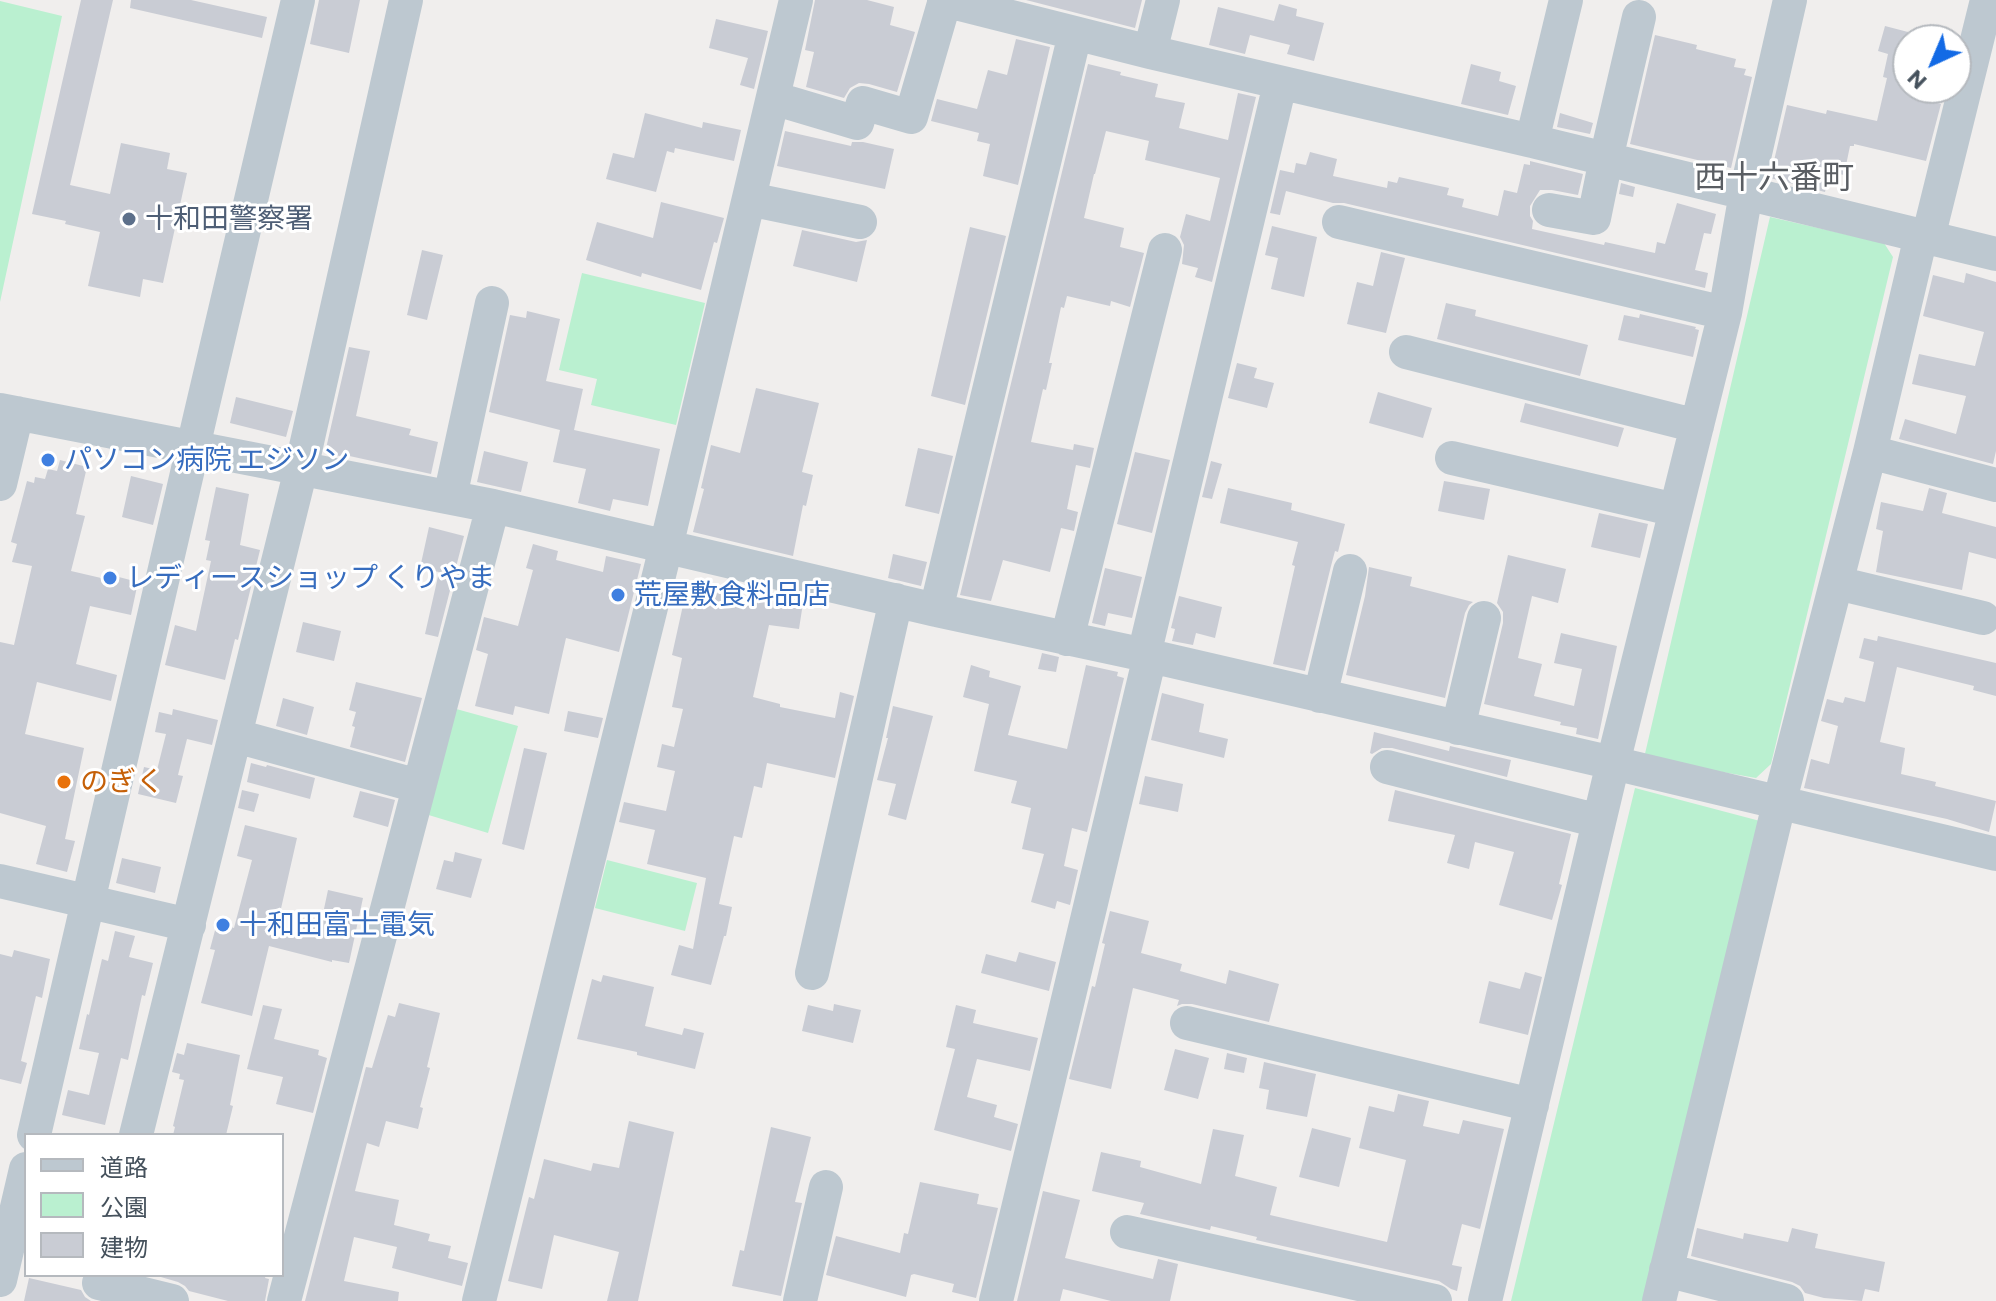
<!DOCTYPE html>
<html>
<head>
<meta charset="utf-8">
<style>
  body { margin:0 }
  #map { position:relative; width:1996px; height:1301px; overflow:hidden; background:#f0eeed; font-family:Commissioner,"Noto Sans JP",sans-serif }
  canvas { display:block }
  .legend { position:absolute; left:24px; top:1133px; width:260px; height:144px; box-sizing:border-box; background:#fff; border:2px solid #b5b9be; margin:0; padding:10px 14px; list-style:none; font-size:24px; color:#45515c }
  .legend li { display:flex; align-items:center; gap:16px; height:40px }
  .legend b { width:40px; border:2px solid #b5b9be }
  .north { position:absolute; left:1892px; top:24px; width:80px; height:80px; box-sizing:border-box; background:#fff; border:2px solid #b5b9be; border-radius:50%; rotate:224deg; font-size:22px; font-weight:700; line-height:32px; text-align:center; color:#45515c }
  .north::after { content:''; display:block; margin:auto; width:28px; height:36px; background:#136ae5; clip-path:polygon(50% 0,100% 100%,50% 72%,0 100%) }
</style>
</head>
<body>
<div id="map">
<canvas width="1996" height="1301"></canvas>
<ul class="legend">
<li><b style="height:10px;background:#bdc8d0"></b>道路</li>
<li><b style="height:22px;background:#baf0d0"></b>公園</li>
<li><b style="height:22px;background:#c9ccd4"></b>建物</li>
</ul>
<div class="north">N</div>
</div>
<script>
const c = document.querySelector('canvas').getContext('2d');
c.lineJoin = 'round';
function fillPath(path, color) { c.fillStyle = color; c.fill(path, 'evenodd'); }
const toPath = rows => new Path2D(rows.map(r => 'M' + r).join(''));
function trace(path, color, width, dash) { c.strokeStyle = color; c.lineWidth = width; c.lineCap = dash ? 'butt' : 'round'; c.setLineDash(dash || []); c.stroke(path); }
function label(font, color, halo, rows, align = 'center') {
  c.font = font + ' Commissioner,"Noto Sans JP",sans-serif'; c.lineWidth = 6; c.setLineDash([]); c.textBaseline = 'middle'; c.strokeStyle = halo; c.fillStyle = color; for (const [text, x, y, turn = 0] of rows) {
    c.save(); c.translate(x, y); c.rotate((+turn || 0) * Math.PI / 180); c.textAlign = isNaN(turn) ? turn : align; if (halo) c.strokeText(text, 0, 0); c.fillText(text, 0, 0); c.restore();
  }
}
fillPath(toPath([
  [0,1,62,16,0,302],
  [1770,217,1884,243,1893,257,1771,764,1756,778,1644,758],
  [582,273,705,303,676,425,591,405,597,379,559,370],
  [449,707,518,726,488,833,422,813],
  [1635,788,1760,821,1647,1301,1511,1301],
  [607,860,697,883,685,931,595,908]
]), '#baf0d0');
fillPath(toPath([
  [81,0,113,0,70,185,110,194,121,143,170,153,167,169,187,173,163,283,143,279,140,297,88,286,100,232,65,224,66,221,32,214],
  [131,0,191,0,267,17,262,38,130,8],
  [319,0,360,0,349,53,310,44],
  [815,0,867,0,894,7,890,25,915,32,897,92,869,84,859,83,850,88,844,98,806,87,814,52,805,50],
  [1026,0,1142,0,1135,28],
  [1279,4,1297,9,1296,16,1324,23,1314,61,1287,54,1290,45,1250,35,1245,54,1209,45,1218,7,1274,21],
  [716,19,768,31,754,89,740,85,748,58,709,48],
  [1885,26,1908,32,1908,88,1937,88,1934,102,1941,104,1926,161,1854,144,1854,146,1850,146,1844,175,1829,172,1825,192,1770,178,1787,105,1826,114,1827,110,1877,121,1887,78,1883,77,1888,54,1878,51],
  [1655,35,1697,45,1696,49,1736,59,1734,67,1746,69,1744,75,1752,77,1731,168,1630,144],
  [1016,39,1050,47,1018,185,983,176,990,144,977,141,979,133,931,121,937,99,977,109,988,70,1007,75],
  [1088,64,1121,72,1120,75,1158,84,1155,97,1185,103,1179,128,1228,140,1238,93,1256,97,1212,282,1195,277,1198,268,1182,264,1184,245,1180,237,1186,214,1210,221,1220,178,1145,160,1149,141,1106,131,1095,174,1094,174,1084,218,1124,228,1120,247,1144,253,1130,307,1111,301,1110,306,1067,296,1064,308,1061,307,1049,363,1052,363,1046,390,1043,389,1031,442,1073,450,1074,444,1094,448,1090,468,1076,465,1067,509,1078,512,1074,531,1061,528,1050,572,1003,560,991,601,960,595],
  [1471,64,1501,72,1499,81,1516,86,1508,115,1461,104],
  [645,113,702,128,703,122,741,130,734,161,675,148,674,153,667,151,656,192,606,179,613,153,634,158],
  [1560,113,1593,123,1590,134,1557,127],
  [785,131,851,146,852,142,863,142,894,149,885,189,777,166],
  [1310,152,1337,159,1333,176,1387,188,1388,181,1397,183,1399,177,1449,188,1447,195,1464,199,1462,207,1498,216,1504,190,1517,193,1524,164,1530,165,1530,161,1583,174,1578,195,1552,190,1540,190,1530,206,1530,216,1533,221,1532,229,1604,245,1605,242,1655,253,1657,242,1665,244,1677,203,1716,214,1711,234,1704,233,1695,270,1708,273,1705,288,1344,203,1333,203,1286,191,1280,215,1270,213,1280,170,1294,173,1296,163,1306,165],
  [1621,183,1635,187,1633,197,1619,194],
  [661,202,724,218,717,243,714,242,701,290,642,273,641,277,586,260,597,222,653,238],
  [1272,226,1317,237,1304,297,1271,289,1278,258,1265,255],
  [970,227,1006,236,965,405,931,396],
  [802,230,856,242,867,240,857,282,793,266],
  [422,250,443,255,427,320,407,315],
  [1381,252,1405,258,1386,333,1347,324,1357,282,1373,286],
  [1966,273,1996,282,1996,451,1993,464,1899,439,1905,419,1956,434,1966,396,1912,384,1919,354,1975,366,1984,332,1923,316,1933,275,1964,283],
  [1446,303,1476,310,1475,316,1588,345,1580,376,1437,339],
  [527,311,560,319,546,381,583,389,574,430,660,449,648,506,613,499,610,511,578,503,586,469,553,462,560,430,489,412,510,315,526,318],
  [1640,314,1696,327,1695,329,1699,330,1693,357,1618,340,1624,315,1639,318],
  [349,347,370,351,356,416,411,429,409,435,438,442,431,474,345,455,345,457,325,453],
  [1237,363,1257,368,1254,378,1274,383,1267,408,1228,398],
  [756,388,819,403,802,472,813,475,806,506,803,505,793,556,693,532,704,489,701,488,711,445,740,453],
  [1378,392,1432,408,1423,438,1369,423],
  [236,397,293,411,286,437,230,423],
  [1525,403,1624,428,1618,447,1520,422],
  [918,448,953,456,939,514,905,506],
  [484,451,528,462,521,492,477,482],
  [1135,452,1170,460,1152,533,1117,524],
  [60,460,87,467,76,514,85,516,71,571,114,581,115,576,138,582,131,615,90,606,76,664,117,675,111,701,37,682,25,734,84,748,65,839,75,841,67,872,36,864,46,826,0,813,0,642,14,645,32,566,12,562,17,544,11,542,27,481,34,483,35,477,45,479,48,469,57,471],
  [1211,461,1222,464,1212,499,1202,497],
  [131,476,163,484,153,525,122,517],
  [1444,481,1490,489,1484,520,1438,511],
  [216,487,249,494,240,545,260,550,238,640,235,639,225,680,165,665,175,625,196,631,211,561,206,560,210,541,205,540],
  [1228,488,1292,503,1291,510,1345,524,1338,552,1335,551,1331,566,1305,671,1273,664,1295,566,1292,565,1298,542,1220,523],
  [1929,488,1947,493,1942,513,1996,527,1996,559,1969,552,1962,590,1876,572,1883,531,1876,529,1881,502,1923,511],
  [1599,513,1648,524,1640,558,1591,547],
  [429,527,464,536,438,637,425,634,439,572,420,568],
  [533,544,558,551,556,560,603,572,606,556,641,564,619,652,566,638,549,714,515,706,513,715,475,706,488,654,476,650,484,617,518,626,533,570,526,568],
  [893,554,927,562,921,586,888,578],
  [1508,555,1566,569,1558,603,1532,596,1518,658,1542,664,1534,696,1574,706,1582,669,1554,663,1561,633,1617,646,1598,739,1576,734,1577,728,1560,725,1561,722,1484,704,1503,623,1503,612,1497,603],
  [1369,567,1412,577,1410,586,1473,602,1469,605,1465,613,1445,698,1346,675,1365,596],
  [1105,568,1142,577,1132,618,1108,613,1105,626,1092,623],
  [687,587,751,600,753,588,776,593,775,598,803,603,799,629,769,625,753,697,780,704,780,707,835,718,840,692,854,696,835,778,767,763,762,788,754,786,742,838,734,836,719,904,732,907,726,936,724,936,711,985,671,975,679,945,693,949,706,878,647,864,655,830,619,822,624,802,666,811,675,771,657,767,662,744,674,747,683,709,672,707,682,658,672,655],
  [1179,596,1222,607,1215,638,1196,633,1193,645,1172,641,1175,629,1171,628],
  [303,622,341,631,334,661,296,652],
  [1878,636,1996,663,1996,696,1973,690,1974,686,1897,667,1880,742,1905,748,1901,774,1936,782,1935,786,1996,801,1989,832,1947,819,1804,788,1811,759,1829,764,1838,726,1821,721,1827,699,1843,703,1845,697,1865,702,1874,662,1859,658,1864,638,1877,641],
  [1042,653,1059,657,1056,672,1038,669],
  [971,665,990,671,989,677,1021,686,1008,735,1067,749,1086,665,1118,672,1117,676,1124,678,1087,832,1072,828,1064,866,1078,870,1070,905,1057,901,1055,909,1031,902,1044,854,1022,849,1031,808,1011,803,1017,781,974,771,989,704,963,697],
  [356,682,422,698,405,762,350,747,355,727,352,726,356,712,349,710],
  [1162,693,1204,704,1199,732,1228,739,1224,758,1151,740],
  [283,698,314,707,307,735,276,726],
  [893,706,933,716,906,820,888,815,896,784,877,780,888,738,886,738],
  [173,709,218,720,212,745,187,739,178,775,183,776,176,803,138,794,144,767,157,770,166,734,155,732,159,712,172,715],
  [568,711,603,718,598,738,564,731],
  [1374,732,1449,751,1450,746,1511,760,1507,777,1392,748,1382,748,1372,754,1370,753],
  [524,748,547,753,524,850,502,844],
  [251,763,266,767,267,765,315,778,310,799,247,782],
  [1145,776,1183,784,1178,812,1139,804],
  [242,790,259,794,254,812,238,808],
  [1395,790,1571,834,1559,884,1562,885,1552,920,1499,905,1514,852,1475,842,1469,869,1447,863,1455,835,1388,821],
  [360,791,395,800,388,827,353,817],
  [245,825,297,838,280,913,321,923,328,890,363,898,349,963,332,960,332,962,269,946,252,1016,201,1003,215,950,210,949,217,923,234,928,252,860,237,856],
  [455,852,482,859,471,898,436,889,444,860,453,862],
  [122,858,161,867,155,893,116,883],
  [1110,911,1149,921,1141,953,1182,964,1180,971,1226,984,1229,970,1279,984,1269,1022,1192,1004,1182,1004,1177,1006,1179,1000,1133,988,1111,1089,1069,1079,1092,986,1095,987,1105,944,1102,943],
  [115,931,135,936,129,957,153,963,145,996,142,995,128,1060,121,1058,105,1125,62,1115,68,1090,89,1095,99,1053,79,1049,87,1014,89,1015,102,959,108,961],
  [14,950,50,959,42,998,36,996,21,1061,27,1063,21,1084,0,1079,0,954,12,957],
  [1019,952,1056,962,1049,991,981,973,986,954,1016,962],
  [1525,972,1542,977,1528,1035,1479,1023,1489,981,1520,989],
  [603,975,654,987,645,1026,682,1035,684,1028,704,1033,695,1069,637,1055,637,1052,577,1039,592,979,601,982],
  [399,1003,440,1013,427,1067,430,1068,420,1107,423,1108,418,1129,386,1121,379,1147,367,1143,355,1191,399,1200,394,1225,430,1234,428,1241,451,1246,448,1258,468,1263,462,1286,392,1268,397,1247,354,1237,344,1281,399,1292,398,1301,305,1301,366,1067,372,1068,388,1015,395,1017],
  [834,1004,861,1010,853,1043,802,1031,808,1005,833,1011],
  [263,1005,282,1009,274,1039,319,1050,318,1055,327,1058,313,1113,276,1104,283,1077,247,1069],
  [956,1005,976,1010,973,1023,1038,1038,1030,1071,977,1059,967,1097,997,1105,994,1117,1018,1124,1011,1151,934,1130,955,1049,946,1047],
  [187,1043,240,1055,230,1105,233,1106,226,1135,173,1135,175,1127,173,1126,184,1080,179,1079,180,1074,172,1072,177,1053,184,1055],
  [1175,1049,1209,1058,1198,1099,1164,1090],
  [1227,1053,1247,1058,1244,1073,1224,1069],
  [1264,1062,1316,1074,1307,1117,1266,1109,1269,1090,1259,1088],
  [1398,1094,1429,1101,1423,1126,1459,1134,1463,1120,1504,1129,1480,1229,1462,1224,1452,1265,1462,1267,1457,1291,1451,1289,1439,1281,1256,1240,1257,1237,1211,1226,1210,1230,1140,1214,1144,1203,1092,1191,1101,1152,1141,1161,1140,1167,1201,1184,1213,1129,1244,1135,1235,1176,1277,1187,1270,1215,1387,1242,1406,1160,1359,1148,1369,1106,1394,1112],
  [629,1121,674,1132,638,1301,607,1301,619,1252,554,1235,542,1289,508,1281,529,1197,534,1199,544,1159,591,1171,593,1163,619,1168],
  [771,1127,811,1137,795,1202,802,1203,781,1296,732,1286,740,1250,744,1251],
  [1312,1128,1351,1138,1339,1187,1299,1177],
  [920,1182,979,1194,977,1204,998,1208,976,1298,952,1292,954,1284,914,1274,911,1275,906,1297,826,1275,836,1236,900,1253,904,1233,908,1234],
  [1043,1191,1080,1200,1065,1258,1153,1279,1158,1259,1178,1264,1170,1301,1111,1301,1063,1289,1060,1301,1017,1301],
  [1697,1228,1743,1239,1744,1233,1788,1242,1792,1228,1818,1234,1815,1248,1885,1262,1879,1292,1865,1289,1862,1301,1824,1298,1805,1293,1800,1286,1792,1282,1691,1256],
  [154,1275,266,1275,265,1278,269,1279,265,1301,228,1301,189,1291,185,1286,178,1282],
  [29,1278,81,1290,85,1297,91,1301,24,1301]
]), '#c9ccd4');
trace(toPath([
  [944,0,1150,52,1532,141,1996,254],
  [1150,52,1163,0],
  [773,98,857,123,863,103,911,117,945,0],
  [1532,141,1566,0],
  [749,199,860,222],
  [1549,210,1594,218,1606,159,1639,17],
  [1339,222,1725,313],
  [1928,238,1987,0],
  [1406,352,1697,426],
  [0,410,493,506,936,610,1150,656,1613,763,1996,854],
  [1870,452,1996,485],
  [1452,458,1676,510],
  [0,484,17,413],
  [450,497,492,303],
  [1837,583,1983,618],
  [936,610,1075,34],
  [1067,639,1165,250],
  [1144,655,1280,84],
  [1320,696,1350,571],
  [1458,728,1484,618],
  [236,736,418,786],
  [1387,767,1599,821],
  [0,881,189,925],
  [812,973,896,600],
  [1187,1023,1532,1105],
  [34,1135,200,417,298,0],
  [136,1135,301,469,406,0],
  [1127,1232,1435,1301],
  [1666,1270,1787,1301],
  [0,1280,26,1169],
  [99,1283,172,1301],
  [284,1301,493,506],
  [479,1301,666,547,796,0],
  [800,1301,826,1187],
  [996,1301,1150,656],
  [1485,1301,1613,763,1725,313,1746,193,1790,0],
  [1659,1301,1779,804,1870,452,1921,236]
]), '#bdc8d0', 34);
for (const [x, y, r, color] of [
  [129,219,8,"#5c6f8a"],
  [48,460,8,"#3f7fe0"],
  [110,578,8,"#3f7fe0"],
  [618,595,8,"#3f7fe0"],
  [64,782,8,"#e8710a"],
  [223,925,8,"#3f7fe0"]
]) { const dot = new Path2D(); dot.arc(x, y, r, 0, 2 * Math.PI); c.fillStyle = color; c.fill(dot); trace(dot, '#fff', 3); }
label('28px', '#4e5e75', '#fff', [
  ["十和田警察署",145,219]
], 'left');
label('28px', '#366cbe', '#fff', [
  ["パソコン病院 エジソン",64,460],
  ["レディースショップ くりやま",126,578],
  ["荒屋敷食料品店",634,595],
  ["十和田富士電気",239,925]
], 'left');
label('28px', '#c56008', '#fff', [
  ["のぎく",80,782]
], 'left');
label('32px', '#5a5e63', '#fff', [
  ["西十六番町",1774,177]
]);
</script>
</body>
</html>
